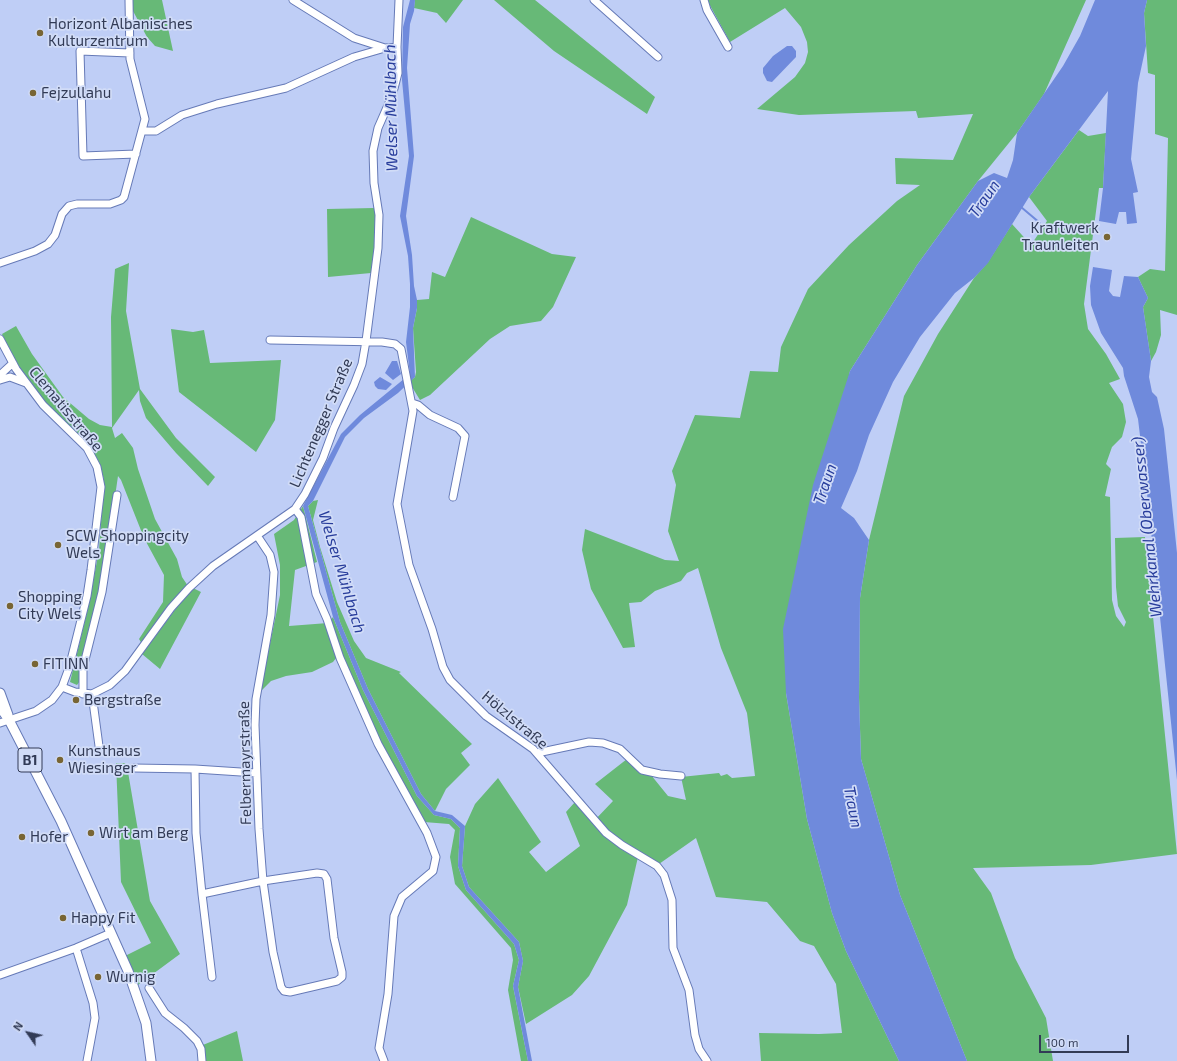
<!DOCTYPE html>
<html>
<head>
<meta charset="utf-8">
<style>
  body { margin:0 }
  #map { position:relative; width:1177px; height:1061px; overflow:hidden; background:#bfcef6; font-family:"Exo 2",sans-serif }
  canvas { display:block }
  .north { position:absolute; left:8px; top:1013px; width:40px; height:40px; -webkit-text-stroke:3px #d1dcf7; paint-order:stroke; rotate:304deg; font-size:11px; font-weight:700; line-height:16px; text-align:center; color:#323b56 }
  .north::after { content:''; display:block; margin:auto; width:14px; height:18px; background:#323b56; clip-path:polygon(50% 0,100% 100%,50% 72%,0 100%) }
  .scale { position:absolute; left:1039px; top:1035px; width:90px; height:18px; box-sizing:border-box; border:2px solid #323b56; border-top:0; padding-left:5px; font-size:12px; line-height:14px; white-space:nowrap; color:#323b56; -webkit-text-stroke:3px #d1dcf7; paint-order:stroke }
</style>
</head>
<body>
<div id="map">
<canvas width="1177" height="1061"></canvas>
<div class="north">N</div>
<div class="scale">100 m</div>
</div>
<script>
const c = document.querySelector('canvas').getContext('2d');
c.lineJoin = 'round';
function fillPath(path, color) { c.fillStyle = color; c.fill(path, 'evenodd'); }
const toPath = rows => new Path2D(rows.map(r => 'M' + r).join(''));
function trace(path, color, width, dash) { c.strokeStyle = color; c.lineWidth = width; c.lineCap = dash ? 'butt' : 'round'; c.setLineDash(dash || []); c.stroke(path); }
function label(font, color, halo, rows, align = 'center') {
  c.font = font + ' "Exo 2",sans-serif'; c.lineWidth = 3.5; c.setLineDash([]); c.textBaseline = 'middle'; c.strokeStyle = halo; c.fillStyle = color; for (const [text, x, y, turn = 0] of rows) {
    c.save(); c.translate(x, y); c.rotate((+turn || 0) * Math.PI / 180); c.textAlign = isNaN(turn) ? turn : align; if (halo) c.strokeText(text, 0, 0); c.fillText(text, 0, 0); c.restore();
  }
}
fillPath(toPath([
  [132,0,162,0,173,51,155,46,147,37,133,11],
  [415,0,463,0,446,23,437,13,414,8],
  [494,0,535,0,655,97,647,114,554,51],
  [707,0,1086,0,1044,94,1017,133,978,181,917,265,850,371,786,693,807,819,832,913,846,951,899,1061,761,1061,759,1033,819,1034,842,1033,836,984,814,946,800,941,767,902,716,897,696,838,659,864,638,857,627,905,589,976,572,995,526,1024,518,987,523,961,519,942,469,887,462,866,465,826,475,804,498,778,541,842,529,852,546,872,580,846,566,812,575,802,593,822,613,801,595,784,627,759,651,775,668,796,686,800,681,777,719,773,721,776,727,774,732,778,755,776,747,713,721,648,698,568,687,573,681,581,655,591,641,602,629,603,635,647,623,648,591,589,582,550,585,529,665,560,679,561,668,531,676,485,672,471,695,415,740,418,750,371,778,372,781,347,808,289,849,245,897,201,920,185,896,184,895,158,953,160,973,114,918,118,916,111,799,115,757,109,795,77,805,63,808,52,807,42,801,27,785,8,730,42],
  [1147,0,1177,0,1177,315,1160,310,1161,335,1156,352,1151,361,1143,307,1148,298,1138,277,1150,269,1165,271,1168,138,1155,134,1155,75,1148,73,1144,13],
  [1079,130,1088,136,1106,133,1103,188,1099,188,1084,304,1088,329,1106,354,1120,379,1109,383,1123,404,1126,422,1122,437,1112,447,1106,464,1111,469,1105,496,1110,497,1112,600,1116,616,1124,627,1126,622,1118,606,1116,587,1115,538,1145,537,1177,854,1091,865,973,868,991,893,1015,958,1046,1018,1053,1061,967,1061,900,895,861,759,859,698,860,598,869,540,904,396,938,334,974,278,988,262,1012,224,1031,245,1047,221,1029,197],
  [374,208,378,229,371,273,328,277,327,209],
  [471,217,552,254,576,257,553,307,541,321,510,326,490,339,430,395,420,400,409,382,415,377,416,372,413,328,417,308,417,300,429,299,432,272,445,277],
  [129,263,126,311,140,389,176,438,215,477,208,486,176,453,146,418,140,401,139,390,112,428,115,438,122,433,133,448,138,469,155,519,177,559,182,577,188,586,142,644,139,639,163,602,164,575,144,538,121,480,118,476,106,559,97,609,80,663,80,681,77,685,70,682,89,604,99,550,104,480,99,462,91,449,46,403,15,361,2,334,16,326,32,354,63,397,89,419,100,425,112,427,111,317,115,269],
  [171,329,193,332,204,330,210,363,281,360,275,420,256,452,179,392],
  [318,500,313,520,320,547,337,602,354,641,366,658,401,672,399,673,472,744,461,753,470,765,446,789,435,811,421,794,368,689,340,622,308,506,313,501],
  [303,506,317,562,295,570,289,626,328,623,333,617,363,690,417,796,434,815,451,819,460,828,458,866,466,890,514,944,519,960,513,986,528,1061,521,1061,508,990,513,960,511,948,455,884,450,857,455,830,449,824,424,822,383,748,340,653,333,662,312,672,286,676,271,681,260,692,280,595,280,565,274,534,294,520],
  [193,588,201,592,160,669,142,654,183,599],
  [116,763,125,763,128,772,150,901,180,954,138,985,125,956,151,943,121,882],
  [237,1031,243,1061,200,1061,198,1047]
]), '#67b977');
fillPath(toPath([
  [410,0,415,0,414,11,410,24,407,68,414,156,406,216,412,255,414,286,417,300,417,308,413,328,415,377,398,393,364,418,345,437,313,501,308,506,340,622,368,689,421,794,435,811,452,815,465,826,462,866,469,887,519,942,523,961,518,987,532,1061,528,1061,513,986,519,960,514,944,466,890,458,866,460,828,451,819,434,815,417,796,363,690,333,617,303,506,341,434,360,415,410,374,406,342,410,307,410,284,408,256,400,216,409,156,402,80,403,27],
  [1095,0,1147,0,1144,13,1146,46,1138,83,1131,159,1138,192,1133,193,1137,223,1127,224,1126,212,1119,212,1116,224,1099,221,1103,188,1108,91,1029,197,988,263,974,278,955,293,920,337,893,382,869,435,857,471,841,508,854,518,869,540,860,598,859,698,861,759,900,895,967,1061,899,1061,846,951,832,913,807,819,786,693,783,629,813,485,850,371,917,265,978,181,994,173,1007,178,1013,160,1017,133,1063,66,1080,36],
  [787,46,792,46,796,51,796,57,772,82,767,81,763,73,763,68,773,56],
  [1093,267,1112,270,1109,291,1113,296,1120,297,1124,276,1138,277,1148,298,1143,307,1151,361,1149,377,1152,392,1157,397,1164,429,1177,553,1177,780,1148,502,1138,419,1124,376,1123,368,1101,333,1091,305,1090,286],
  [392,361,397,361,401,374,393,380,385,373],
  [380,377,392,384,386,390,378,389,375,386,374,382]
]), '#6f8adc');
trace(toPath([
  [1021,207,1040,223]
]), '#6f8adc', 2);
const minor = toPath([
  [293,0,354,38,385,48],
  [594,0,658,57],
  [704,0,707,10,728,47],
  [130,53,80,51,83,156,136,154],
  [143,131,156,131,182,115,217,104,286,88,354,57,385,48,397,47],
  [0,263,35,251,48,244,55,235,62,214,69,206,77,204,110,204,121,200,124,197,145,119,130,59,129,0],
  [0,339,16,369,43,405,87,448,97,467,101,487,91,570,87,596,69,668,62,687,52,700,36,711,0,723],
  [270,340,382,342,395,344,401,349,413,411,397,504,409,565,432,629,443,667,450,680,486,716,533,749,606,833,622,845,657,866,664,875,672,900,673,948,689,990,695,1035,699,1049,707,1061],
  [0,375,13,363],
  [0,380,10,377,26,383],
  [412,403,418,405,430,415,458,428,465,436,453,497],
  [295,509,301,517,316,594,327,619,340,658,378,744,427,833,436,857,433,871,402,897,394,916,388,994,379,1048,384,1061],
  [62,687,75,692,92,694,110,685,125,671,171,608,189,588,213,566,295,509,305,494,323,458,334,428,354,385,362,364,366,341,378,248,379,215,374,183,373,151,378,128,392,96,398,73,397,47,399,0],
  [83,694,83,668,102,592,117,495],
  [92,694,99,746],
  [537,753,589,742,603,743,620,749,642,770,660,774,681,776],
  [133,768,195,769],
  [256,773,195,769,196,833,202,894,263,881,317,873,324,874,327,879,334,938,342,972,342,977,337,981,290,992,284,991,281,987,273,952,263,881,259,829,255,725,256,699,271,615,274,572,270,555,258,537],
  [202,894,212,977],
  [76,948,93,1003,95,1018,87,1061],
  [0,975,76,948,111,933],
  [149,988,165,1013,184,1028,197,1041,201,1049,202,1061]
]);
const major = toPath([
  [0,693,8,715],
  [0,707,9,720,61,821,128,971,146,1023,151,1061]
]);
trace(minor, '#667ab7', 9);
trace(major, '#667ab7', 11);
trace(minor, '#fff', 7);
trace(major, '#fff', 9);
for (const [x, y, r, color] of [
  [40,33,4,"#786534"],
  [33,93,4,"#786534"],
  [1107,237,4,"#786534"],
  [58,545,4,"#786534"],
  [10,606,4,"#786534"],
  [35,664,4,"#786534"],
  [76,700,4,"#786534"],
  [60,760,4,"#786534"],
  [91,833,4,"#786534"],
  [22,837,4,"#786534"],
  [63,918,4,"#786534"],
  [98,977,4,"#786534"]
]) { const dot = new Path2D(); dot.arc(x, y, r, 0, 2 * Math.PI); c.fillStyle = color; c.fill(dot); trace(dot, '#d1dcf7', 1.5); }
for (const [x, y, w] of [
  [30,760,24]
]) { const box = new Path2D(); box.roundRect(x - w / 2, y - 12, w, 24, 3); c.fillStyle = '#d1dcf7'; c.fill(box); trace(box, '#323b56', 1); }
label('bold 14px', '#323b56', null, [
  ["B1",30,760]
]);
label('15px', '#323b56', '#d1dcf7', [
  ["Horizont Albanisches",48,24],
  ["Kulturzentrum",48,41],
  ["Fejzullahu",41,93],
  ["Kraftwerk",1099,228,"right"],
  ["Traunleiten",1099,245,"right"],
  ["SCW Shoppingcity",66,536],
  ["Wels",66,553],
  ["Shopping",18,597],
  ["City Wels",18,614],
  ["FITINN",43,664],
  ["Bergstraße",84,700],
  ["Kunsthaus",68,751],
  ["Wiesinger",68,768],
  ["Wirt am Berg",99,833],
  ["Hofer",30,837],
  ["Happy Fit",71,918],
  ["Wurnig",106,977]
], 'left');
label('15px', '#323b56', '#d1dcf7', [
  ["Clematisstraße",66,409,50],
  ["Lichtenegger Straße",321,423,-67],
  ["Hölzlstraße",515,720,40],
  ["Felbermayrstraße",245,763,-91]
]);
label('italic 16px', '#283d9c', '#d1dcf7', [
  ["Welser Mühlbach",391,108,-91],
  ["Traun",984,199,-55],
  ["Traun",825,484,-71],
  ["Wehrkanal (Oberwasser)",1147,527,-96],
  ["Welser Mühlbach",342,572,73],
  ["Traun",853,807,79]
]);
</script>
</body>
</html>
